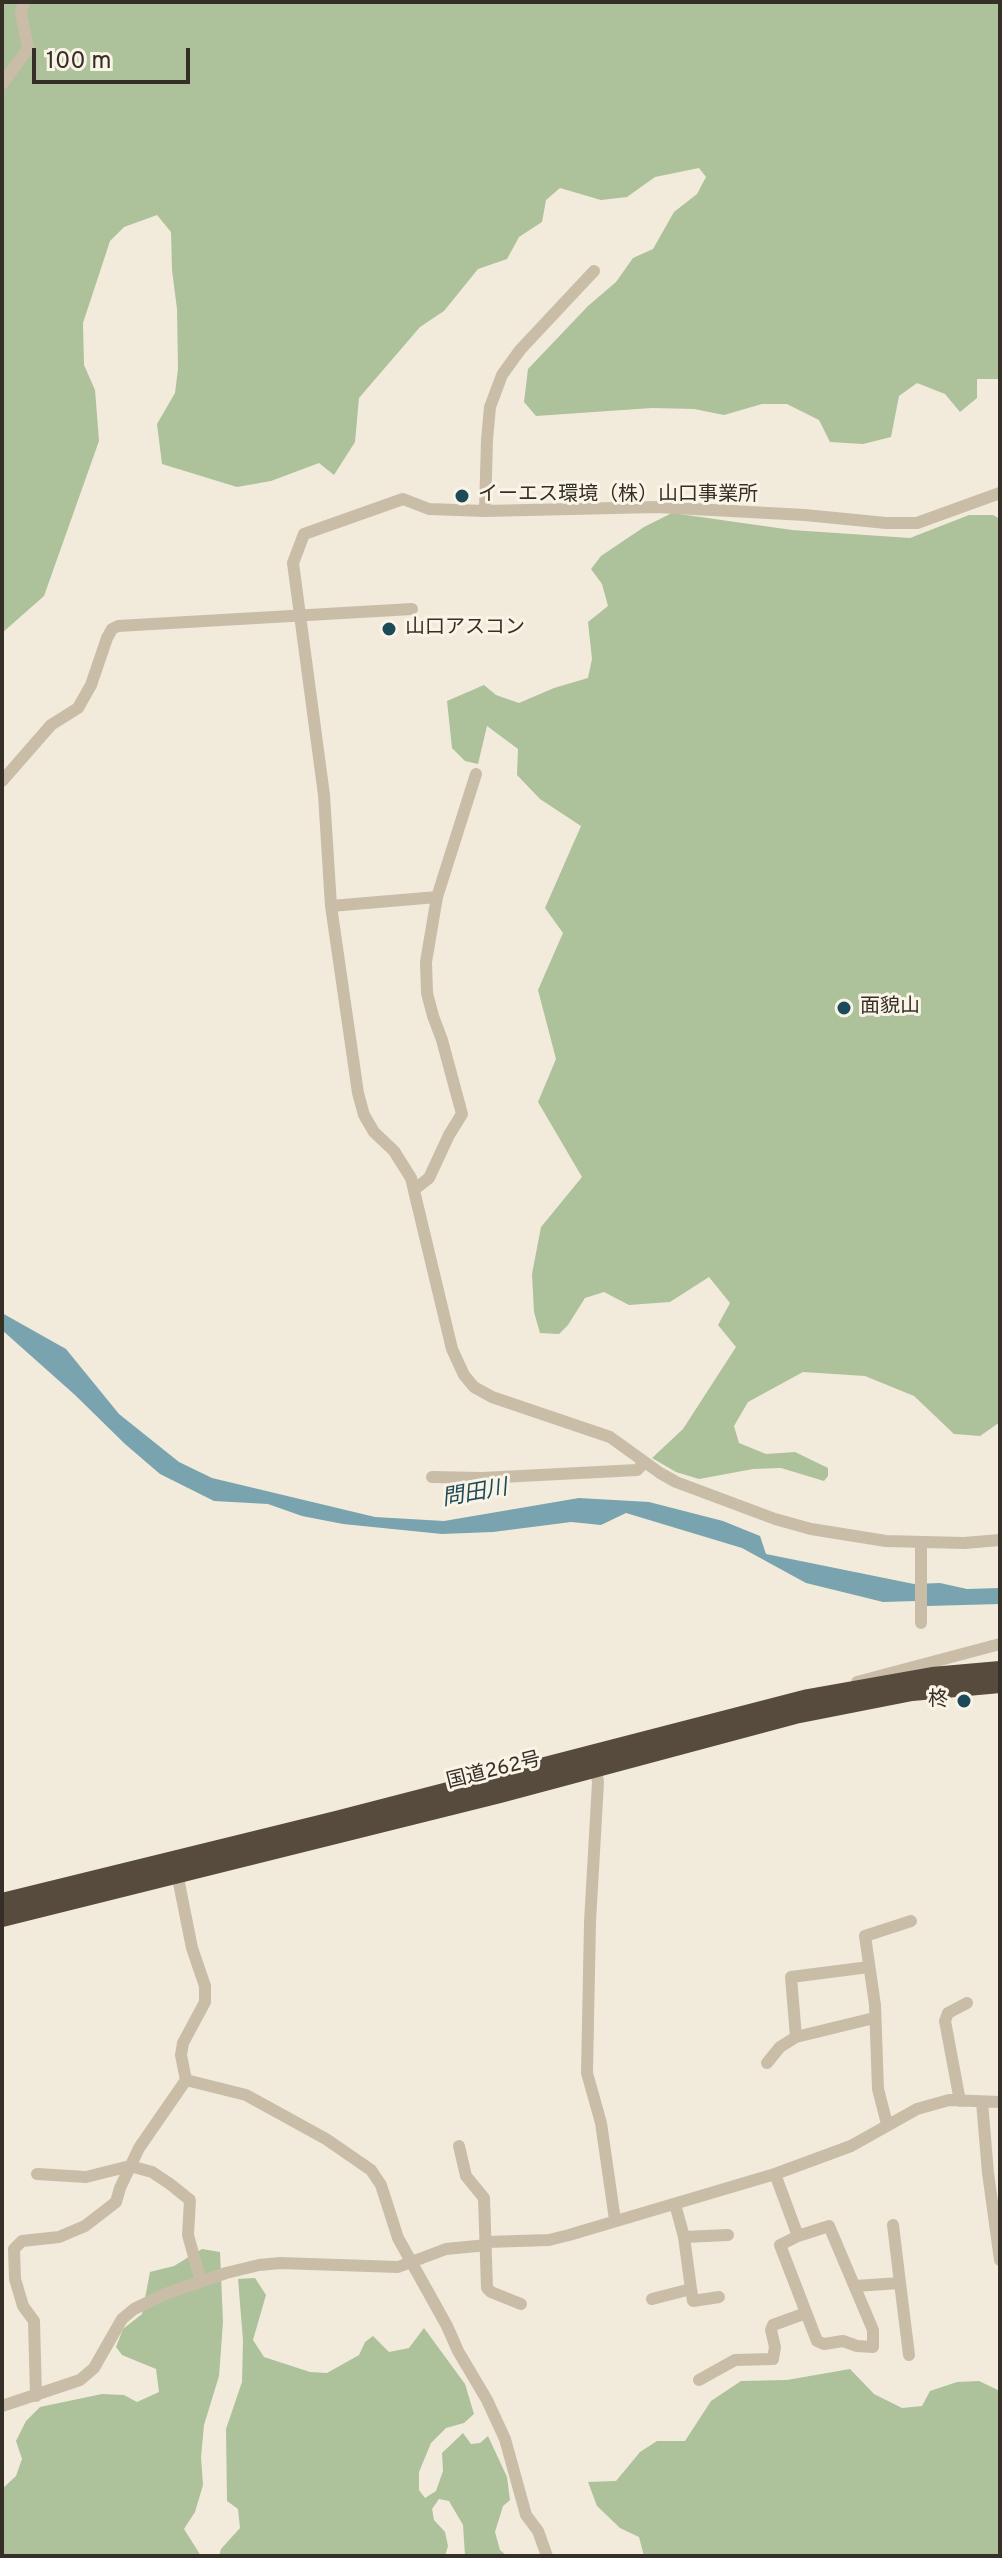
<!DOCTYPE html>
<html>
<head>
<meta charset="utf-8">
<style>
  body { margin:0 }
  #map { position:relative; width:1002px; height:2558px; overflow:hidden; background:#f2ebdb; font-family:Overpass,sans-serif }
  canvas { display:block }
  .frame { position:absolute; inset:0; border:4px solid #362f27; pointer-events:none }
  .scale { position:absolute; left:32px; top:48px; width:158px; height:36px; box-sizing:border-box; border:4px solid #362f27; border-top:0; padding-left:10px; font-size:24px; line-height:28px; white-space:nowrap; color:#362f27; -webkit-text-stroke:6px #faf4e7; paint-order:stroke }
</style>
</head>
<body>
<div id="map">
<canvas width="1002" height="2558"></canvas>
<div class="frame"></div>
<div class="scale">100 m</div>
</div>
<script>
const c = document.querySelector('canvas').getContext('2d');
c.lineJoin = 'round';
function fillPath(path, color) { c.fillStyle = color; c.fill(path, 'evenodd'); }
const toPath = rows => new Path2D(rows.map(r => 'M' + r).join(''));
function trace(path, color, width, dash) { c.strokeStyle = color; c.lineWidth = width; c.lineCap = dash ? 'butt' : 'round'; c.setLineDash(dash || []); c.stroke(path); }
function label(font, color, halo, rows, align = 'center') {
  c.font = font + ' Overpass,"Noto Sans JP",sans-serif'; c.lineWidth = 6; c.setLineDash([]); c.textBaseline = 'middle'; c.strokeStyle = halo; c.fillStyle = color; for (const [text, x, y, turn = 0] of rows) {
    c.save(); c.translate(x, y); c.rotate((+turn || 0) * Math.PI / 180); c.textAlign = isNaN(turn) ? turn : align; if (halo) c.strokeText(text, 0, 0); c.fillText(text, 0, 0); c.restore();
  }
}
fillPath(toPath([
  [3,2,1000,2,1000,379,977,379,977,398,960,412,945,394,917,383,899,396,891,437,863,444,830,442,819,420,787,404,762,404,724,415,694,409,652,408,536,416,524,402,528,369,588,306,616,282,633,258,653,249,674,212,697,194,706,177,699,168,655,177,627,197,601,200,560,188,546,200,542,222,519,237,507,259,478,269,444,311,420,327,359,398,355,442,334,475,319,463,271,481,237,487,162,464,157,424,175,393,178,369,177,309,172,270,171,232,157,215,124,227,110,241,83,323,84,365,95,390,99,441,44,596,2,633],
  [672,513,792,530,910,538,969,515,993,515,1000,519,1000,1422,980,1436,954,1434,914,1396,865,1376,803,1372,748,1402,734,1426,739,1443,766,1454,795,1452,828,1468,828,1476,824,1481,781,1468,753,1469,699,1479,676,1472,652,1458,683,1429,736,1347,718,1325,730,1303,709,1277,670,1302,629,1305,604,1292,585,1298,568,1325,559,1334,540,1333,534,1312,532,1274,541,1227,582,1177,538,1102,556,1059,538,990,563,933,545,908,581,826,540,799,517,775,518,749,487,726,478,764,465,761,452,748,447,701,484,685,496,695,519,703,554,688,588,678,592,659,588,622,608,606,602,584,591,569,601,556,644,527],
  [202,2249,220,2252,223,2322,219,2376,204,2425,201,2457,203,2485,195,2512,184,2529,201,2556,2,2556,2,2489,16,2476,22,2459,16,2441,26,2421,40,2407,102,2394,124,2395,137,2402,159,2392,156,2369,122,2355,116,2347,123,2329,142,2314,150,2272,174,2266],
  [255,2278,266,2295,253,2340,264,2357,310,2372,327,2373,359,2355,365,2342,373,2336,389,2352,409,2348,424,2328,465,2384,474,2414,464,2423,446,2428,431,2443,419,2472,419,2490,425,2498,436,2491,443,2471,442,2453,463,2433,471,2444,480,2443,488,2436,507,2477,510,2500,503,2506,495,2532,500,2550,507,2556,465,2556,463,2525,449,2501,439,2499,432,2509,434,2520,445,2532,448,2546,445,2556,219,2556,221,2549,240,2528,238,2509,227,2501,226,2429,242,2382,243,2340,238,2279],
  [850,2369,874,2394,902,2408,922,2406,930,2391,957,2382,979,2381,1000,2391,1000,2556,644,2556,639,2537,620,2528,597,2506,588,2482,616,2481,640,2452,657,2441,685,2441,711,2401,741,2381,787,2380]
]), '#adc19b');
fillPath(toPath([
  [2,1313,66,1349,119,1414,179,1462,212,1478,375,1517,444,1521,579,1498,649,1502,723,1521,760,1536,766,1554,914,1584,940,1583,967,1589,1000,1588,1000,1604,927,1606,916,1601,883,1602,863,1597,806,1583,742,1548,626,1513,601,1525,571,1522,493,1532,442,1534,343,1524,302,1516,268,1504,214,1501,160,1474,125,1444,75,1395,2,1330]
]), '#79a3af');
trace(toPath([
  [2,84,28,49,21,13,24,2],
  [1000,493,917,523,886,523,805,515,657,507,485,511,429,509,403,499,304,534,293,563,324,795,331,906,358,1093,364,1115,374,1132,394,1151,411,1178,452,1349,464,1375,474,1387,492,1397,610,1437,660,1473,676,1482,775,1519,811,1529,886,1541,964,1543,1000,1540],
  [485,511,487,440,490,407,502,375,520,350,594,271],
  [2,781,51,725,78,708,91,685,107,638,112,629,118,626,412,609],
  [331,906,437,897],
  [415,1189,429,1178,449,1135,462,1114,442,1040,433,1016,427,993,426,962,437,897,476,774],
  [432,1477,482,1478,637,1470,644,1463],
  [921,1623,921,1543],
  [857,1682,1000,1644],
  [595,1763,598,1782,590,1922,587,2073,601,2123,615,2220],
  [796,2037,791,1977,869,1967],
  [767,2063,780,2047,796,2037,874,2018],
  [186,2080,246,2095,326,2139,371,2170,381,2185,398,2238,447,2326,458,2351,487,2400,505,2439,526,2515,538,2531,547,2556],
  [960,2101,945,2021,948,2013,967,2003],
  [982,2102,988,2173,1000,2260],
  [887,2124,878,2089,875,2005,865,1936,911,1921],
  [459,2146,466,2176,484,2198,487,2288,491,2292,521,2304],
  [37,2174,86,2177,130,2166,152,2172,170,2184,190,2200,188,2235,201,2282],
  [775,2174,798,2236,829,2226,873,2330,873,2347,857,2346,843,2341,824,2344,817,2341,780,2245,798,2236],
  [893,2225,900,2283],
  [684,2237,728,2235],
  [487,2242,549,2240,569,2235,775,2174,851,2146,917,2109,949,2100,1000,2102],
  [855,2286,900,2283,909,2355],
  [691,2289,693,2301,719,2297],
  [652,2299,691,2289,684,2237,675,2204],
  [699,2380,735,2360,773,2359,775,2347,771,2330,773,2325,806,2313],
  [36,2396,34,2321,23,2306,15,2279,14,2249,22,2241,59,2237,85,2226,116,2202,120,2188,139,2148,186,2080,181,2055,183,2043,205,2002,205,1986,192,1948,176,1868],
  [2,2406,80,2380,94,2368,122,2319,134,2309,165,2294,226,2273,259,2265,280,2263,398,2267,446,2249,487,2245]
]), '#cabda7', 12);
trace(toPath([
  [2,1902,336,1820,808,1698,932,1676,1000,1670],
  [2,1918,500,1794,795,1715,912,1692,1000,1684]
]), '#574b3e', 18);
for (const [x, y, r, color] of [
  [462,496,8,"#1d4a58"],
  [389,629,8,"#1d4a58"],
  [844,1008,8,"#1d4a58"],
  [964,1701,8,"#1d4a58"]
]) { const dot = new Path2D(); dot.arc(x, y, r, 0, 2 * Math.PI); c.fillStyle = color; c.fill(dot); trace(dot, '#faf4e7', 3); }
label('20px', '#362f27', '#faf4e7', [
  ["イーエス環境（株）山口事業所",478,496],
  ["山口アスコン",405,629],
  ["面貌山",860,1008],
  ["柊",948,1701,"right"]
], 'left');
label('20px', '#362f27', '#faf4e7', [
  ["国道262号",494,1772,-14]
]);
label('italic 22px', '#1d4a58', '#faf4e7', [
  ["問田川",475,1495,-10]
]);
</script>
</body>
</html>
